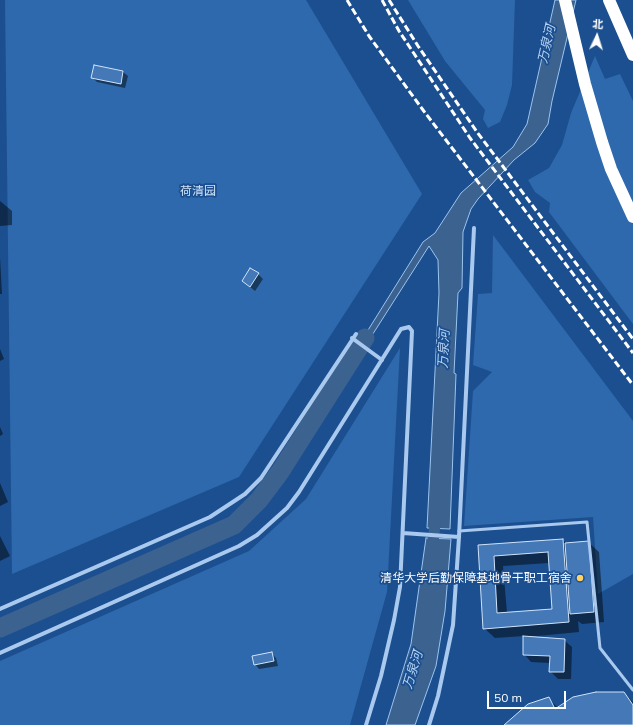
<!DOCTYPE html>
<html>
<head>
<meta charset="utf-8">
<style>
  body { margin:0 }
  #map { position:relative; width:633px; height:725px; overflow:hidden; background:#1b4f8f; font-family:Mulish,"Noto Sans SC",sans-serif }
  canvas { display:block }
  .north { position:absolute; left:577px; top:16px; width:40px; height:40px; -webkit-text-stroke:3px #1b4f8f; paint-order:stroke; rotate:4deg; font-size:11px; font-weight:700; line-height:16px; text-align:center; color:#fff }
  .north::after { content:''; display:block; margin:auto; width:14px; height:18px; background:#fff; clip-path:polygon(50% 0,100% 100%,50% 72%,0 100%) }
  .scale { position:absolute; left:487px; top:691px; width:79px; height:18px; box-sizing:border-box; border:2px solid #fff; border-top:0; padding-left:5px; font-size:12px; line-height:14px; white-space:nowrap; color:#fff; -webkit-text-stroke:3px #1b4f8f; paint-order:stroke }
</style>
</head>
<body>
<div id="map">
<canvas width="633" height="725"></canvas>
<div class="north">北</div>
<div class="scale">50 m</div>
</div>
<script>
const c = document.querySelector('canvas').getContext('2d');
c.lineJoin = 'round';
function fillPath(path, color) { c.fillStyle = color; c.fill(path, 'evenodd'); }
const toPath = rows => new Path2D(rows.map(r => 'M' + r).join(''));
function trace(path, color, width, dash) { c.strokeStyle = color; c.lineWidth = width; c.lineCap = dash ? 'butt' : 'round'; c.setLineDash(dash || []); c.stroke(path); }
function label(font, color, halo, rows, align = 'center') {
  c.font = font + ' Mulish,"Noto Sans SC",sans-serif'; c.lineWidth = 3.5; c.setLineDash([]); c.textBaseline = 'middle'; c.strokeStyle = halo; c.fillStyle = color; for (const [text, x, y, turn = 0] of rows) {
    c.save(); c.translate(x, y); c.rotate((+turn || 0) * Math.PI / 180); c.textAlign = isNaN(turn) ? turn : align; if (halo) c.strokeText(text, 0, 0); c.fillText(text, 0, 0); c.restore();
  }
}
fillPath(toPath([
  [5,0,306,0,422,194,239,477,12,574],
  [408,0,515,0,512,85,507,105,500,122,488,128,483,119,485,110,445,61],
  [595,56,605,79,620,74,633,101,633,324,549,212,550,203,535,192,528,180,549,168,562,145,571,113],
  [493,235,633,421,633,574,598,594,593,517,464,526,473,391,492,372,473,365,478,294,492,293],
  [400,348,387,592,350,725,0,725,0,661,249,551,306,499]
]), '#2e69ad');
const water = toPath([
  [555,0,576,0,552,101,548,124,535,143,514,160,478,199,471,209,463,232,462,288,458,293,454,373,456,374,450,529,427,528,439,293,438,260,429,246,355,362,350,359,423,242,435,233,461,193,513,147,527,124,555,0],
  [426,538,451,539,445,611,436,666,415,725,386,725,411,644,426,538]
]);
fillPath(water, '#3c6290');
trace(water, '#9cc4f0', 1);
fillPath(toPath([
  [95,66,123,72,128,76,125,88,97,82,92,77],
  [0,201,12,211,12,225,0,226],
  [0,257,2,294,0,294],
  [258,274,263,279,255,291,243,281],
  [0,349,4,359,0,361],
  [0,427,3,434,0,436],
  [0,483,8,502,0,506],
  [0,536,10,556,0,561],
  [563,540,567,544,588,542,599,552,604,622,582,624,578,621,579,632,527,637,564,640,572,647,571,679,558,679,550,671,551,663,531,662,524,654,524,636,495,638,484,628,479,545],
  [549,563,553,610,507,613,503,566],
  [271,653,276,658,278,666,259,669,255,664],
  [624,693,633,702,633,725,507,725,549,699,558,708]
]), '#0007');
trace(toPath([
  [432,553,436,515]
]), '#3c6290', 11);
trace(toPath([
  [0,628,234,525,259,500,280,472,365,338]
]), '#3c6290', 19);
const building = toPath([
  [94,65,123,71,121,84,91,78,94,65],
  [250,268,259,273,250,287,242,281,250,268],
  [563,539,569,622,483,629,478,545,563,539],
  [548,552,552,609,497,613,494,556,548,552],
  [589,541,594,612,570,614,565,543,589,541],
  [523,636,565,639,564,672,549,672,550,656,523,655,523,636],
  [272,652,274,661,254,665,252,656,272,652],
  [596,692,624,692,633,705,633,725,504,725,528,704,549,697,555,709,573,697,596,692]
]);
fillPath(building, '#4478b7');
trace(building, '#cfe3fa', 1);
trace(toPath([
  [459,531,587,522,600,648,633,690]
]), '#a9c9ee', 3);
trace(toPath([
  [352,338,382,360],
  [403,533,459,537],
  [0,609,210,517,245,494,261,478,356,334],
  [0,653,239,546,257,535,287,508,299,492,401,329,409,327,412,331,400,587,394,620,381,676,366,725],
  [429,725,438,696,453,625,459,537,474,228]
]), '#a9c9ee', 4);
trace(toPath([
  [565,0,585,84,602,142,611,169,633,217],
  [609,0,633,55]
]), '#fff', 12);
trace(toPath([
  [347,0,369,36,423,110,633,385],
  [382,0,399,31,470,138,633,353],
  [389,0,418,46,477,132,633,339]
]), '#fff', 3, [7, 3]);
for (const [x, y, r, color] of [
  [580,578,4,"#ffd166"]
]) { const dot = new Path2D(); dot.arc(x, y, r, 0, 2 * Math.PI); c.fillStyle = color; c.fill(dot); trace(dot, '#1b4f8f', 1.5); }
label('12px', '#cfe3fa', '#1b4f8f', [
  ["荷清园",198,191]
]);
label('12px', '#fff', '#1b4f8f', [
  ["清华大学后勤保障基地骨干职工宿舍",572,578]
], 'right');
label('italic 13px', '#b5d3f5', '#1b4f8f', [
  ["万泉河",547,44,-77],
  ["万泉河",444,349,-87],
  ["万泉河",413,670,-73]
]);
</script>
</body>
</html>
